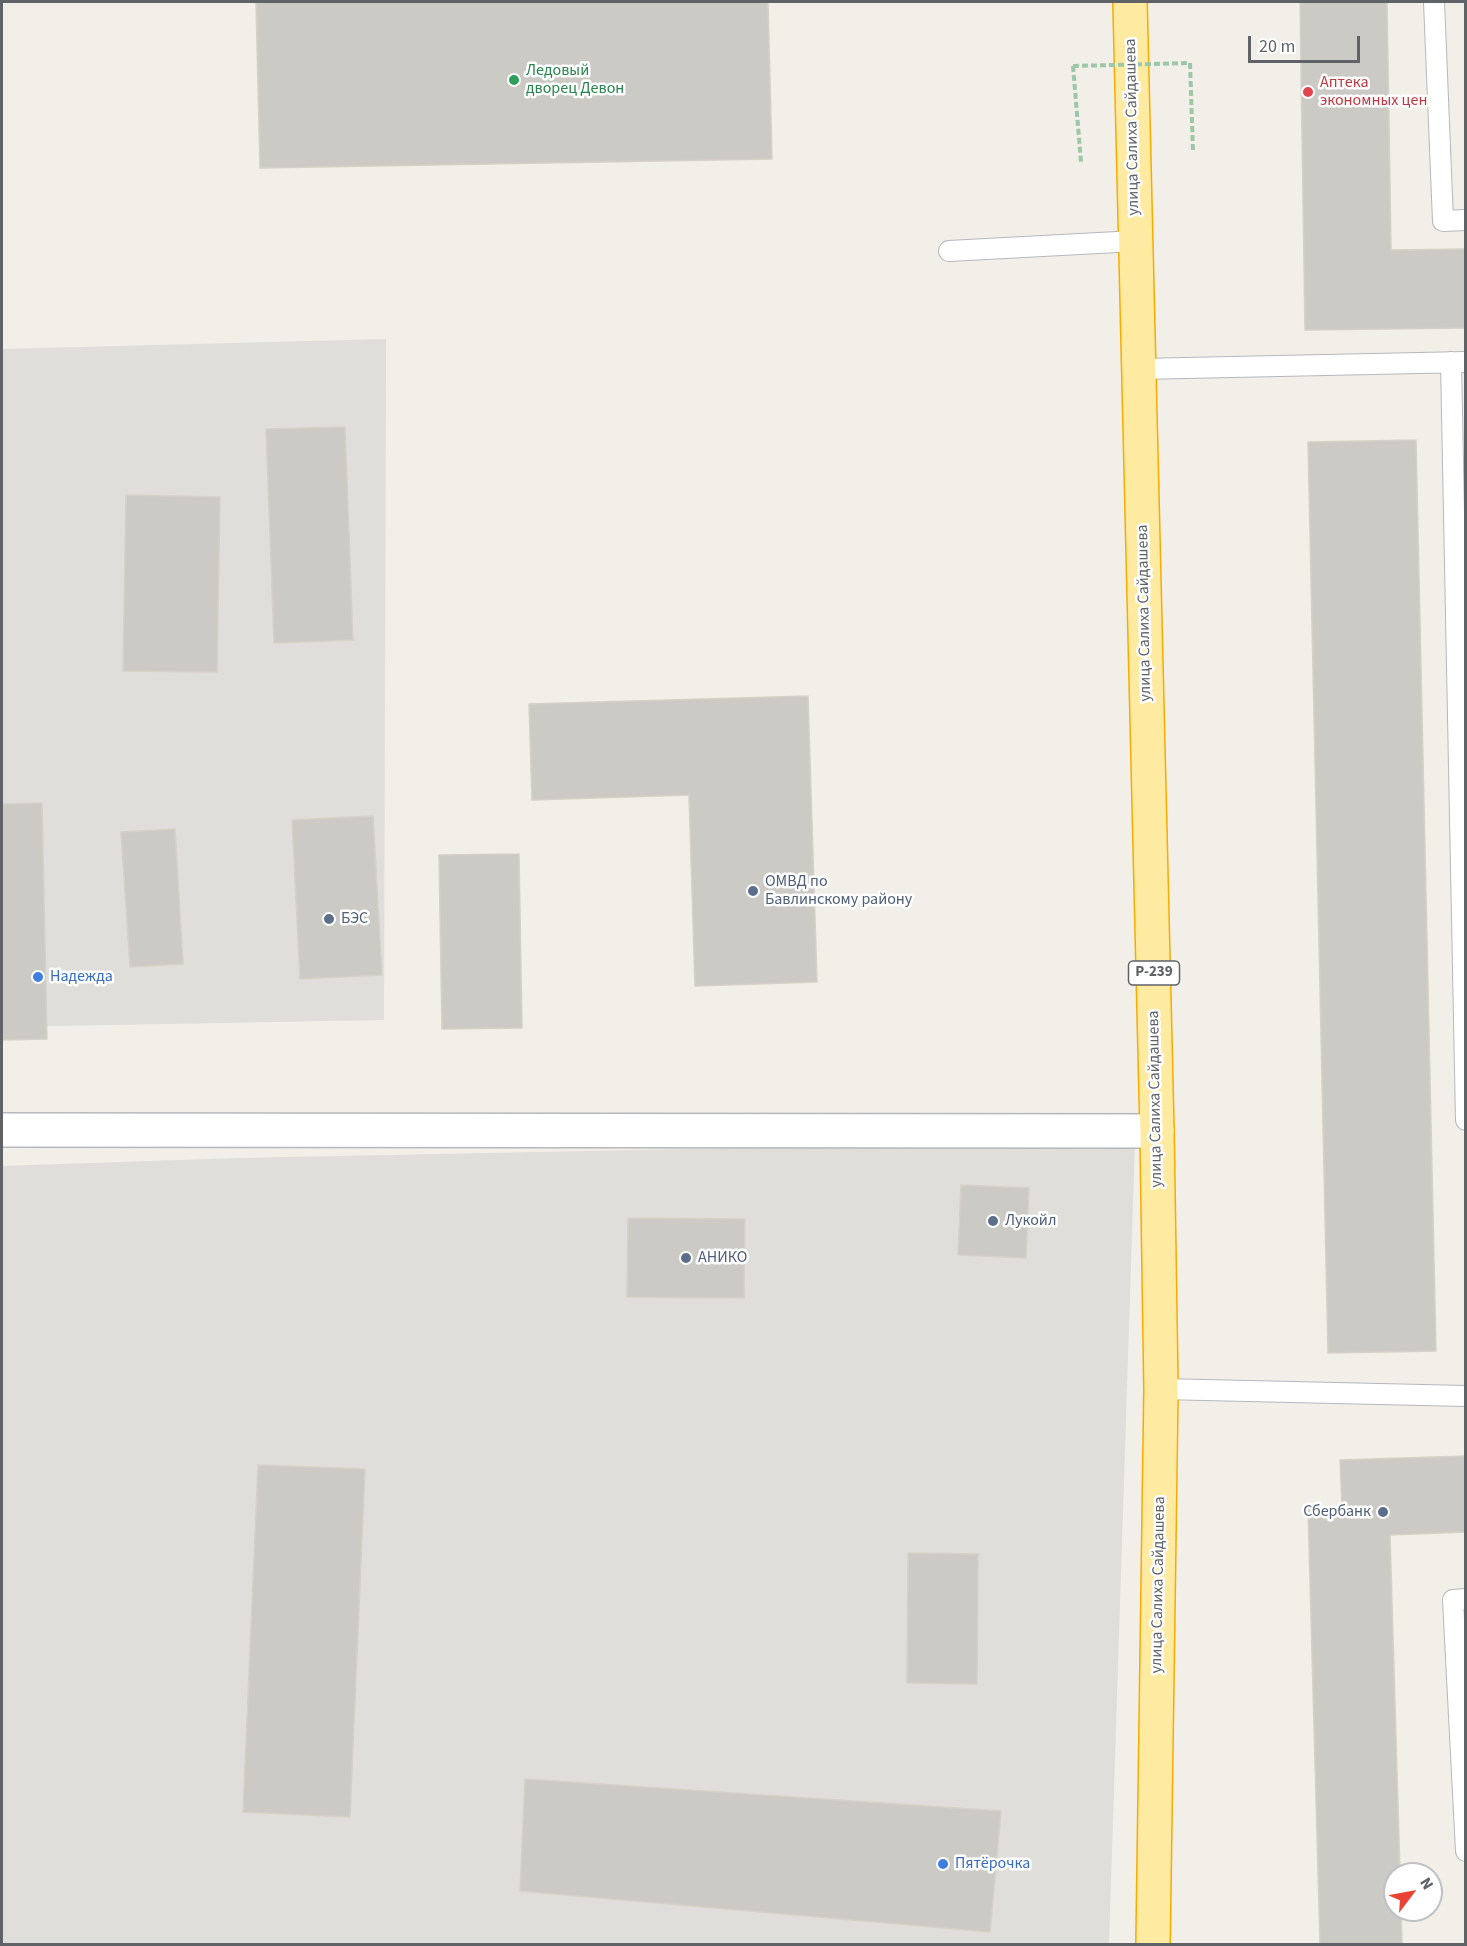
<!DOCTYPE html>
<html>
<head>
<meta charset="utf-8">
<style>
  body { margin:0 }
  #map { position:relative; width:1467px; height:1946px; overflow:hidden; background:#f1efe8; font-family:"Source Sans 3",sans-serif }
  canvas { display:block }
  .frame { position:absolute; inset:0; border:3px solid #5f6368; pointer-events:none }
  .north { position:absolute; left:1383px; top:1862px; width:60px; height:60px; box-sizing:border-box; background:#fff; border:2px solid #bfc1c3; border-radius:50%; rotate:58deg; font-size:16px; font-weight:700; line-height:24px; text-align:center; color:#5f6368 }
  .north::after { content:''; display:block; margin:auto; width:21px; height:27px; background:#ea4335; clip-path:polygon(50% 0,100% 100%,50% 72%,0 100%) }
  .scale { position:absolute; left:1248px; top:36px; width:112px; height:27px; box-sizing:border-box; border:3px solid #5f6368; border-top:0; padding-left:8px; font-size:18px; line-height:21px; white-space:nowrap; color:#5f6368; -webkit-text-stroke:4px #fff; paint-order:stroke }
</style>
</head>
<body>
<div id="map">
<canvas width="1467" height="1946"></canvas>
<div class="frame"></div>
<div class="north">N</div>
<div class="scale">20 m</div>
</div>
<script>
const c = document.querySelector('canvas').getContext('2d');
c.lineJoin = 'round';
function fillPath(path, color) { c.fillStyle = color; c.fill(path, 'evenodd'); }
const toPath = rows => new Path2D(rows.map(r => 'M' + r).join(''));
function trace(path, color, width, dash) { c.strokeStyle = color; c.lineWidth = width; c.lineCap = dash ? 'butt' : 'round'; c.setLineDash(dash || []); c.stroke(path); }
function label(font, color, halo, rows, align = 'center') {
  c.font = font + ' "Source Sans 3",sans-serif'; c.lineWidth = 5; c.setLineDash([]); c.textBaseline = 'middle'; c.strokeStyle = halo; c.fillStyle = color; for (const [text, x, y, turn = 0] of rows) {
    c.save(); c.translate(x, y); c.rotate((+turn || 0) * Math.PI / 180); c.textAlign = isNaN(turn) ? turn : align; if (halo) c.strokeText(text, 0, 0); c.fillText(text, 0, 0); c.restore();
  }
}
fillPath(toPath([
  [386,339,384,1020,2,1027,2,349],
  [1135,1140,1109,1944,2,1944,2,1166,239,1158]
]), '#e0deda');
const building = toPath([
  [256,2,768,2,772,159,260,168,256,2],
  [1300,2,1387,2,1391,250,1466,249,1466,328,1305,330,1300,2],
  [345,427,353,640,274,643,266,429,345,427],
  [1416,440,1436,1351,1328,1353,1308,442,1416,440],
  [126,495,220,497,217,672,123,671,126,495],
  [808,696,817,982,695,986,689,795,532,800,529,704,808,696],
  [42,803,47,1039,2,1040,2,804,42,803],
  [373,816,382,975,300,979,292,820,373,816],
  [175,829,183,964,130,967,121,832,175,829],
  [519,854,522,1028,442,1029,439,855,519,854],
  [961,1185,1029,1188,1026,1258,958,1255,961,1185],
  [628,1218,745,1219,744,1298,627,1297,628,1218],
  [1466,1456,1466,1532,1390,1535,1400,1874,1395,1874,1395,1910,1401,1910,1402,1944,1320,1944,1308,1508,1342,1507,1340,1460,1466,1456],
  [258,1465,365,1469,350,1817,243,1812,258,1465],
  [908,1553,978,1554,977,1684,907,1683,908,1553],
  [525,1779,1001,1811,990,1932,520,1891,525,1779]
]);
fillPath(building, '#cccac5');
trace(building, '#d6d1c6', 1.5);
const service = toPath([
  [1434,2,1443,221,1466,220],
  [949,251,1136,241],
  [1451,362,1466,1120],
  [1139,369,1466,362],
  [1161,1389,1466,1396],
  [1466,1599,1453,1600,1466,1851]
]);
const minor = toPath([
  [2,1130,1157,1131]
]);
const trunk = toPath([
  [1130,2,1157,1131,1161,1389,1153,1944]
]);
trace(service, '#b5b8bc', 22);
trace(minor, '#b5b8bc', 36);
trace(trunk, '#f9ab00', 36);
trace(toPath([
  [1190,63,1193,152],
  [1073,66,1081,162]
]), '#9cc7a9', 4, [6, 3]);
trace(service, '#fff', 20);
trace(minor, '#fff', 33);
trace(trunk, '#feeaa1', 33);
trace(toPath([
  [1073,66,1190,63]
]), '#9cc7a9', 4, [6, 3]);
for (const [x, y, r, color] of [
  [514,80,6,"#2e9e5b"],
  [1308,92,6,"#e0444e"],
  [753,891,6,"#5c6f8a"],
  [329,919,6,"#5c6f8a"],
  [38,977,6,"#3f7fe0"],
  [993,1221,6,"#5c6f8a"],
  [686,1258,6,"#5c6f8a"],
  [1383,1512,6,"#5c6f8a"],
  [943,1864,6,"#3f7fe0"]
]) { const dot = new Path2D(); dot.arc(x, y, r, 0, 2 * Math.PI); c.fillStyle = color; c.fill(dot); trace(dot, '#fff', 2); }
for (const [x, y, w] of [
  [1154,973,51]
]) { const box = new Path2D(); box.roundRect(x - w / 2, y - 12, w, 24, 4.5); c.fillStyle = '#fff'; c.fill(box); trace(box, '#5f6368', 1.5); }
label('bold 15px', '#5f6368', null, [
  ["Р-239",1154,973]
]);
label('16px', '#27864d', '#fff', [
  ["Ледовый",526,71],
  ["дворец Девон",526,89]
], 'left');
label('16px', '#be3a42', '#fff', [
  ["Аптека",1320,83],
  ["экономных цен",1320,101]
], 'left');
label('16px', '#5f6368', '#fff', [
  ["улица Салиха Сайдашева",1133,127,-91],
  ["улица Салиха Сайдашева",1145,613,-91],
  ["улица Салиха Сайдашева",1156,1099,-91],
  ["улица Салиха Сайдашева",1159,1585,-89]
]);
label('16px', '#4e5e75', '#fff', [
  ["ОМВД по",765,882],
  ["Бавлинскому району",765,900],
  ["БЭС",341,919],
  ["Лукойл",1005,1221],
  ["АНИКО",698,1258],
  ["Сбербанк",1371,1512,"right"]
], 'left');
label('16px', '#366cbe', '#fff', [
  ["Надежда",50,977],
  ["Пятёрочка",955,1864]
], 'left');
</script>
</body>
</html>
